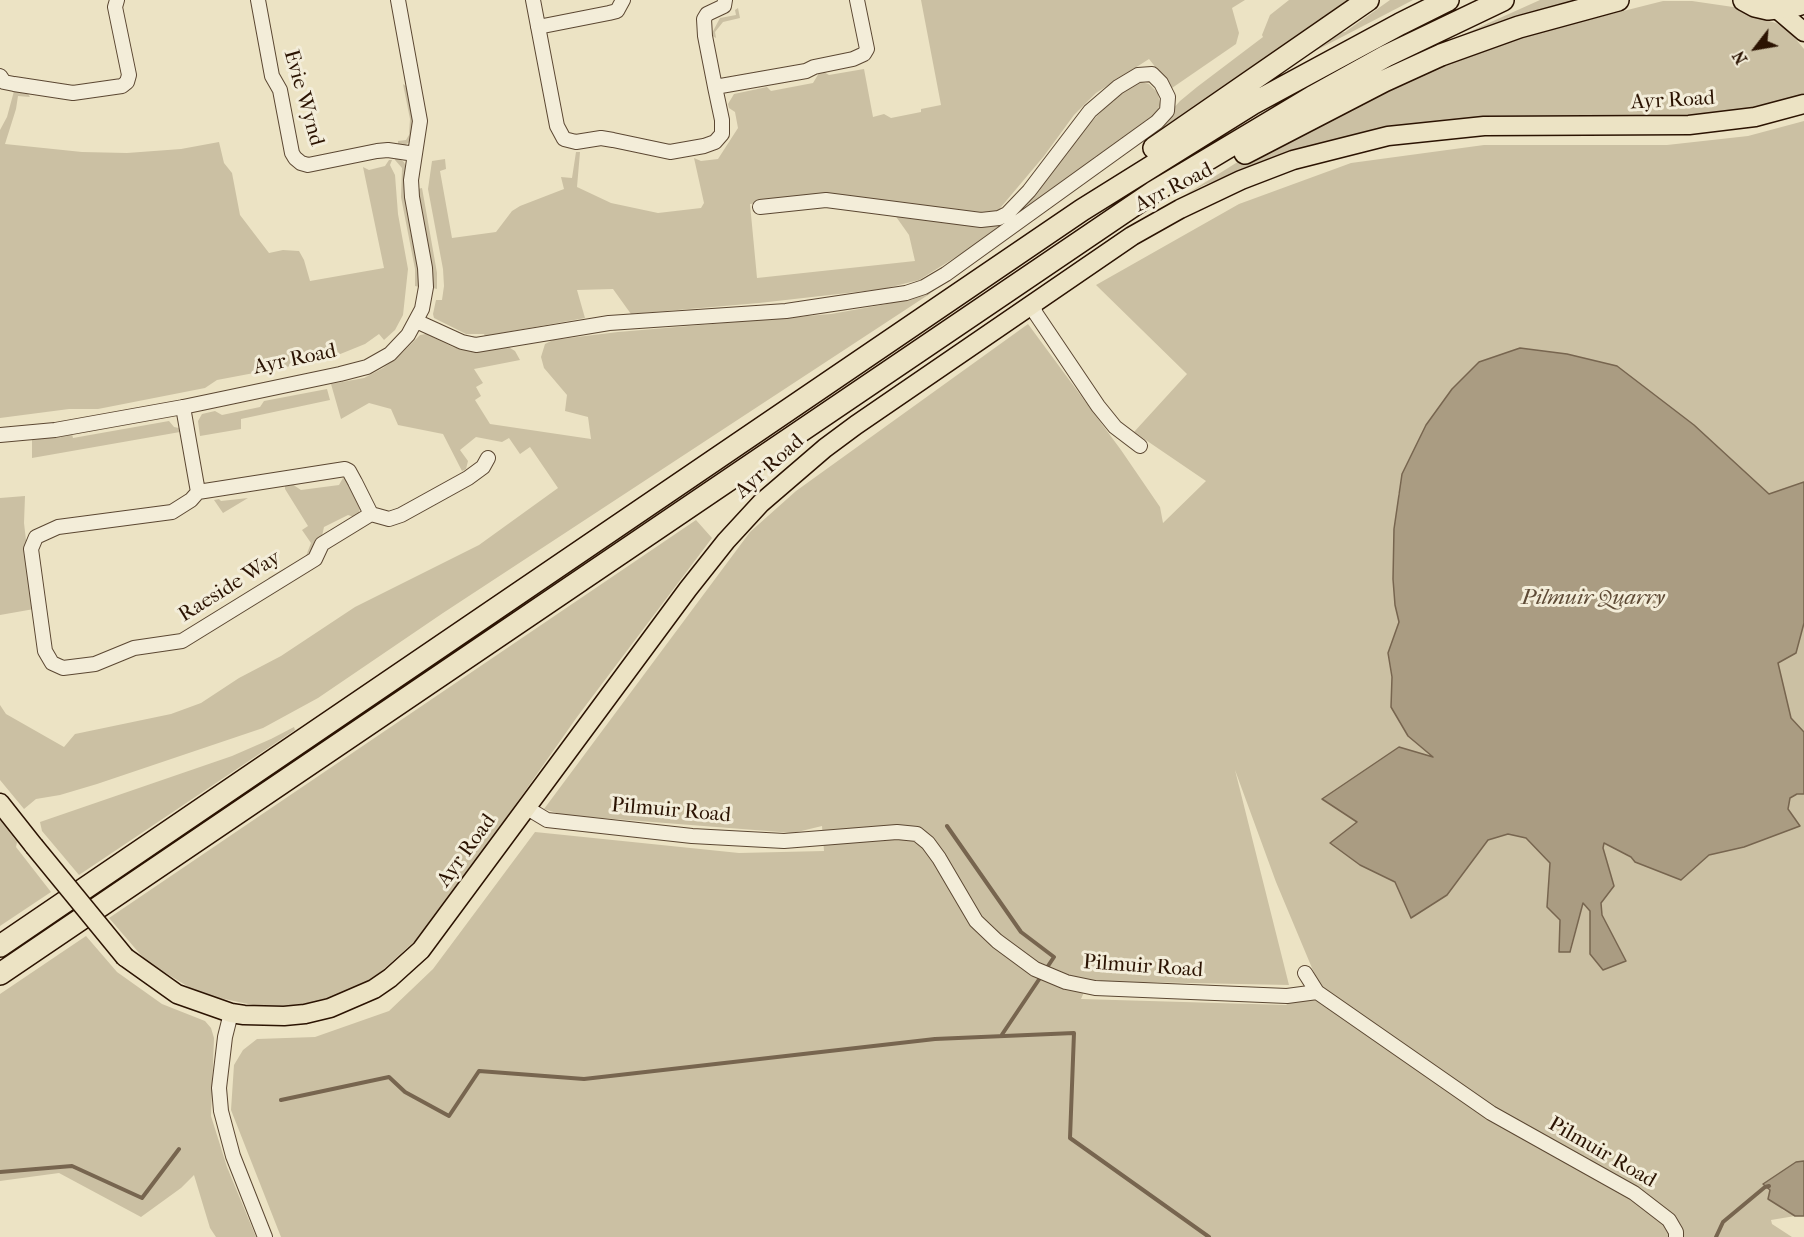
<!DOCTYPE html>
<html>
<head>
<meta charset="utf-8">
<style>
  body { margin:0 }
  #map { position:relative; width:1804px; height:1237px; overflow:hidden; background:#ece3c4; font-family:"IM FELL French Canon",serif }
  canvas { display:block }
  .north { position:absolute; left:1726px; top:18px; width:60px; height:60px; -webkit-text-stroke:4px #f3edd9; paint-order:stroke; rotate:239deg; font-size:16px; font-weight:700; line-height:24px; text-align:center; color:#2b1302 }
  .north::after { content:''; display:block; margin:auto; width:21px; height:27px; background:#2b1302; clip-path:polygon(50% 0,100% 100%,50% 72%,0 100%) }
</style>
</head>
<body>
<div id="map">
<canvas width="1804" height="1237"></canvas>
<div class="north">N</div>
</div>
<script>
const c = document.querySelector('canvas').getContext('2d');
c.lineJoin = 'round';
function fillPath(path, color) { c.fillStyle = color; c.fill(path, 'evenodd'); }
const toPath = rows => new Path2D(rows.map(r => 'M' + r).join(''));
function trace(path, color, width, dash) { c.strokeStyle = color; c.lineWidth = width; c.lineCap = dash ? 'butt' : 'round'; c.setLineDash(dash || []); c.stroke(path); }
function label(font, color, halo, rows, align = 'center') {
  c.font = font + ' "IM FELL French Canon",serif'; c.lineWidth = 6; c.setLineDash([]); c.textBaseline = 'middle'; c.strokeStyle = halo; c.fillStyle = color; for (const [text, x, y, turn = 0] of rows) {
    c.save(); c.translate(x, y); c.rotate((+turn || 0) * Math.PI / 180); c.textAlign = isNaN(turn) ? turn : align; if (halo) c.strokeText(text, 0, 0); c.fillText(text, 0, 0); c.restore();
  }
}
fillPath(toPath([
  [921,0,1245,0,1232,8,1239,33,1236,44,1172,88,1149,59,1096,93,1074,115,1044,156,996,213,988,215,821,194,750,204,757,278,915,261,909,235,892,211,976,225,1025,202,1094,119,1122,90,1141,82,1149,84,1158,93,1160,105,1153,119,1012,222,919,280,883,289,759,303,631,314,613,289,577,290,585,318,485,336,484,334,466,334,434,318,433,314,436,300,442,300,444,286,443,269,428,189,432,161,445,159,446,169,440,171,452,238,496,232,512,211,520,206,564,189,561,177,572,178,576,152,580,152,577,187,611,203,658,213,701,208,704,203,694,158,701,161,718,159,738,128,735,112,729,108,728,104,734,94,767,87,771,91,813,83,819,73,824,72,829,75,864,69,873,117,884,114,891,118,921,112,921,109,941,105],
  [1289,0,1351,0,1092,177,928,295,443,613,318,698,263,728,97,784,60,795,36,799,24,809,0,780,0,705,6,714,64,747,75,734,171,714,201,703,239,678,281,656,355,607,479,545,558,488,530,447,520,454,509,438,502,442,476,437,460,450,468,461,466,469,462,471,443,434,398,425,391,409,369,403,341,419,331,384,364,378,383,368,397,358,420,335,426,334,453,347,473,352,507,346,515,351,520,360,474,369,483,383,476,387,481,396,475,400,490,424,591,439,588,417,565,411,567,395,544,368,541,357,545,344,553,340,618,332,831,314,887,304,920,295,1160,123,1180,101,1197,87,1263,37,1262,35,1270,15],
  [1390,0,1413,0,1290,64,1330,34,1345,32],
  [1540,0,1596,0,1407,61,1453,39],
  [1663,1,1692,1,1740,8,1762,19,1776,23,1789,31,1804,49,1804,93,1796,100,1760,109,1671,121,1486,119,1428,123,1368,133,1276,159,1204,185,1177,200,1244,158,1445,65,1495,46,1552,29],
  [738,8,740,18,723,22,715,32,716,38,711,35,720,18,736,15,735,10],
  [403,84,407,87,413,115,414,133,411,141,405,145,398,145,398,141,406,140,409,135,410,119],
  [14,91,27,92,30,97,18,96,16,109,5,144,82,152,127,153,181,149,219,142,224,163,232,173,240,215,269,253,283,250,299,251,304,260,310,281,384,268,363,167,369,170,385,166,389,160,392,160,390,165,395,175,398,214,408,269,403,315,395,330,384,340,379,334,365,344,328,359,217,380,205,388,98,409,69,409,0,418,0,130,7,117],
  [1804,121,1804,482,1769,494,1694,425,1617,366,1567,354,1520,348,1398,494,1398,509,1394,529,1395,605,1399,622,1388,653,1392,677,1391,707,1434,758,1331,843,1360,865,1395,882,1447,895,1488,840,1508,834,1526,838,1550,863,1547,907,1560,920,1559,952,1571,951,1583,903,1590,910,1590,954,1626,960,1602,915,1600,903,1614,886,1603,848,1604,843,1631,857,1635,862,1681,880,1709,855,1744,847,1799,826,1788,809,1790,798,1797,794,1804,794,1804,1161,1796,1162,1770,1190,1783,1210,1795,1216,1771,1220,1772,1224,1792,1237,281,1237,231,1110,234,1065,243,1050,257,1039,315,1037,389,1011,433,969,535,832,739,853,824,851,822,826,793,833,563,815,544,809,750,532,796,491,1028,324,1121,450,1160,507,1163,523,1206,481,1134,432,1187,374,1096,285,1239,204,1351,163,1484,145,1667,145,1748,136],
  [1235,770,1276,882,1317,980,1286,1005,1081,999,1089,981,1289,985],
  [395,156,404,162,406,167,404,192,418,271,419,287,415,286,415,269,401,197,402,168,395,160],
  [422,188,437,273,437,289,433,288,433,273,418,189],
  [327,389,330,400,241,419,241,429,200,436,198,421,202,414,215,411,222,415,260,407,264,401],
  [169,421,174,427,179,428,180,432,32,458,32,440,72,434,73,438],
  [343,478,351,482,362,503,357,518,348,515,324,527,322,536,315,540,309,559,274,579,268,578,306,556,311,543,302,530,308,526,285,489,285,485,292,484,301,490,339,485],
  [25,496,24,523,34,609,0,615,0,498],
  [248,498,223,513,214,500,219,499,221,501],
  [696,520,712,538,577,717,429,928,374,978,343,995,277,1010,200,994,146,961,109,918],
  [1804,623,1804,732,1791,718,1777,663,1796,653],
  [294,727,295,730,79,875,42,831,40,822,232,756,271,739],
  [0,820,17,842,16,847,51,892,0,926],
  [86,936,117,972,162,1004,205,1021,211,1028,214,1038,211,1116,227,1167,256,1237,216,1237,210,1228,194,1175,181,1188,141,1217,59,1173,0,1181,0,994]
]), '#cbc0a3');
const water = toPath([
  [1520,348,1567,354,1617,366,1694,425,1769,494,1804,482,1804,623,1796,653,1778,663,1791,718,1804,732,1804,794,1797,794,1790,798,1788,809,1800,826,1744,847,1709,855,1681,880,1635,862,1631,857,1604,843,1603,848,1614,886,1601,903,1602,915,1626,961,1603,970,1590,954,1590,911,1583,903,1570,952,1559,952,1560,920,1547,907,1550,863,1526,838,1508,834,1488,840,1447,895,1411,918,1395,882,1360,865,1330,843,1357,822,1322,799,1399,747,1433,757,1408,736,1391,707,1392,677,1388,653,1399,622,1395,605,1393,579,1394,529,1402,474,1426,425,1452,389,1479,362,1520,348],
  [1804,1161,1804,1216,1795,1216,1768,1199,1770,1190,1763,1184,1796,1162,1804,1161]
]);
fillPath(water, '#aa9c82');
trace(water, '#77654f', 1.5);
trace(toPath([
  [947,826,1021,932,1054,957,1046,969],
  [1001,1036,1042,975],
  [281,1100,389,1077,405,1092,449,1116,479,1071,584,1079,935,1039,1074,1033,1070,1138,1209,1237],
  [0,1172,72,1166,142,1198,179,1149],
  [1716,1237,1723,1222,1765,1187,1769,1186]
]), '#77654f', 4);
const minor = toPath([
  [258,0,272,76,280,90,292,153,295,158,301,163,308,165,377,151,388,150,415,154],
  [533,0,557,126,564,139,576,142,601,138,613,140,670,152,704,146,715,142,722,134,722,120,715,87,806,71,814,67,853,59,864,54,867,49,857,0],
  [538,27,609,13,617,11,623,0],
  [0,76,4,82,14,84,73,93,122,86,127,82,129,75,115,7,117,0],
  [715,87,705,36,704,19,707,14,724,6,725,0],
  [1032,303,1036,314,1098,406,1115,427,1140,446],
  [416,321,462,342,476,345,609,323,786,311,906,293,924,287,946,274,1157,122,1167,111,1168,97,1161,83,1152,74,1138,75,1118,87,1090,111,1029,191,1007,214,999,218,981,220,826,200,760,207],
  [183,407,198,492,191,500,172,512,58,527,36,537,31,549,45,651,52,663,63,668,95,664,134,648,182,641,315,559,322,544,371,514,355,482,349,471,345,469,198,492],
  [0,435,55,430,183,407,340,374,367,367,390,354,408,335,422,309,426,287,425,268,412,197,411,180,420,121,398,0],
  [371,514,389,519,401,515,468,478,483,467,488,458],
  [527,808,547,820,692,836,784,841,897,832,917,834,928,843,939,858,976,921,997,941,1035,969,1066,982,1095,988,1287,996,1317,992,1491,1113,1634,1193,1669,1220,1676,1232,1676,1237],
  [1305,973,1317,992],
  [231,1013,225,1037,219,1088,221,1111,233,1156,265,1237]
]);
const major = toPath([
  [1777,9,1804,32],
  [0,803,34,846],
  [125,957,177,994,231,1013,244,1015,284,1016,305,1014,330,1008,374,989,390,978,421,950,688,589,726,541,761,503,825,448,856,425,1132,236,1180,209,1241,180,1293,160,1388,136,1484,126,1689,125,1755,117,1804,104]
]);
const highway = toPath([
  [1744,0,1755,6,1768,9,1794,6,1804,3],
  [1154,148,1368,0],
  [1245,153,1384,81,1441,55,1519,27,1618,0],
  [0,946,1082,210,1252,104,1400,24,1448,0],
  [0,974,1155,191,1312,97,1386,56,1503,0]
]);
trace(minor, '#5b4732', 16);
trace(major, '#2b1302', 21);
trace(highway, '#2b1302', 24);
trace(minor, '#f3edd9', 14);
trace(major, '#ece3c4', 18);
trace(highway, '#ece3c4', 21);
const majorBridge = toPath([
  [34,846,125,957]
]);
trace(majorBridge, '#2b1302', 21, []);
trace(majorBridge, '#ece3c4', 18);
label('21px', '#2b1302', '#f3edd9', [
  ["Evie Wynd",303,98,74],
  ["Ayr Road",1673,101,-3],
  ["Ayr Road",1174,188,-27],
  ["Ayr Road",295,360,-12],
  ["Ayr Road",770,467,-42],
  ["Raeside Way",230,587,-32],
  ["Pilmuir Road",671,811,5],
  ["Ayr Road",467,851,-54],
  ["Pilmuir Road",1143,967,4],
  ["Pilmuir Road",1602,1153,30]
]);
label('italic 22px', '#5e4a35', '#f3edd9', [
  ["Pilmuir Quarry",1593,599]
]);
</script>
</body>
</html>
